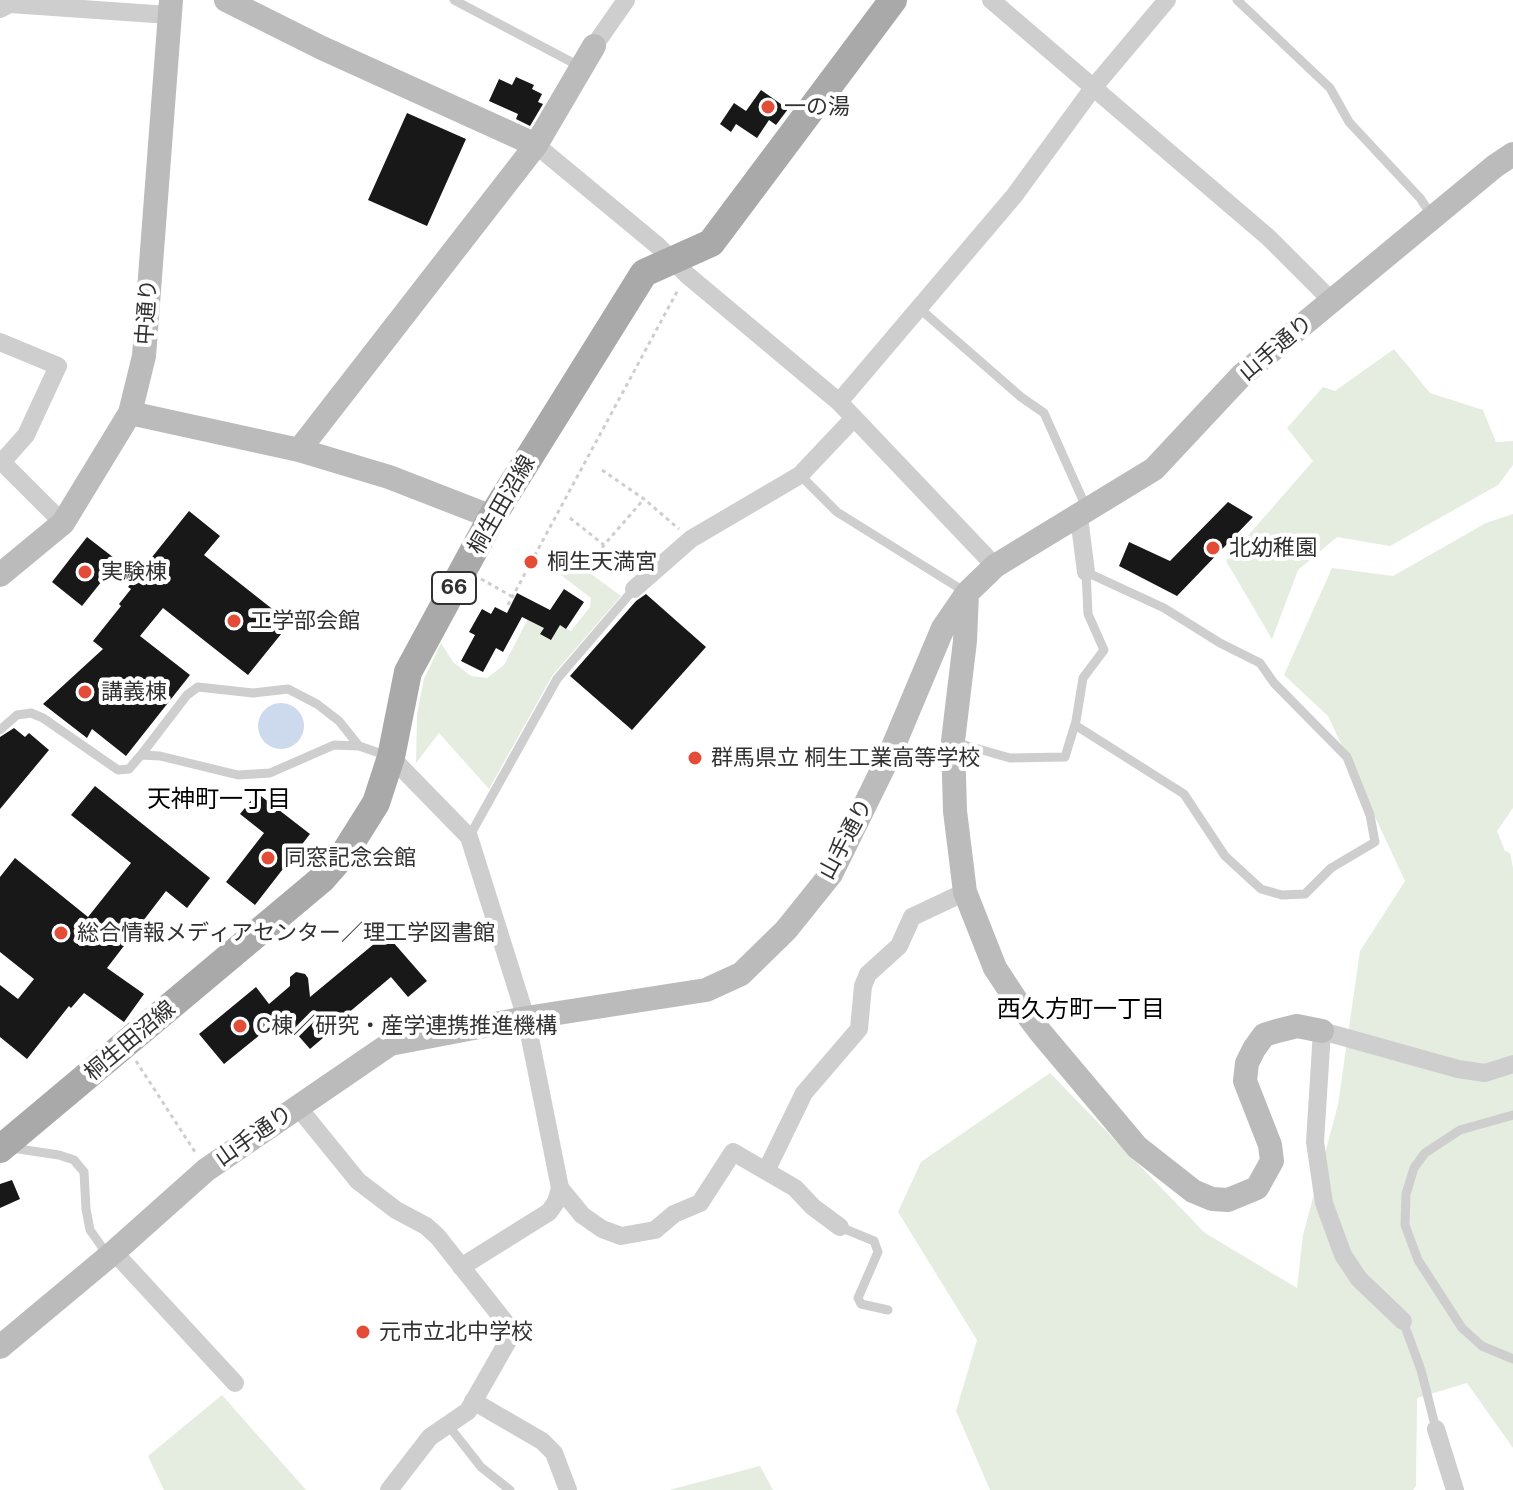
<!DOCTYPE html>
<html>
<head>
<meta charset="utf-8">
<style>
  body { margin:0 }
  canvas { display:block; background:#fff }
</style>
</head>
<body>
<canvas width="1513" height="1490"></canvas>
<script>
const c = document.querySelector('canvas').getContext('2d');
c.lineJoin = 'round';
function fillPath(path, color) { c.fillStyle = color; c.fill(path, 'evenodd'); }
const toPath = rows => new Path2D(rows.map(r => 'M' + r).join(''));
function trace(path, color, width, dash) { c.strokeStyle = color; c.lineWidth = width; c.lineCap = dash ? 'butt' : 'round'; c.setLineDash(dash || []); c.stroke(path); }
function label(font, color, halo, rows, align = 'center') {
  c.font = font + ' "Public Sans","Noto Sans JP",sans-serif'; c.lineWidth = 8; c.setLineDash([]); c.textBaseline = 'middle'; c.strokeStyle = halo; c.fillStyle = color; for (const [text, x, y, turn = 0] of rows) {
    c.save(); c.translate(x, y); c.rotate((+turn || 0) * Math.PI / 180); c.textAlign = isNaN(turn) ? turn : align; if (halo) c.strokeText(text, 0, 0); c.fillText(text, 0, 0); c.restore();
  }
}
fillPath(toPath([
  [1394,349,1430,393,1483,410,1496,442,1513,441,1513,465,1498,485,1390,546,1337,537,1298,570,1272,639,1226,561,1313,461,1287,428,1323,387,1335,391],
  [1513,514,1513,808,1497,831,1505,851,1510,853,1513,868,1513,1448,1467,1383,1417,1398,1416,1486,1413,1490,990,1490,956,1411,977,1340,898,1212,921,1162,1050,1073,1205,1233,1297,1288,1303,1235,1338,1105,1360,951,1405,881,1328,716,1284,675,1332,568,1393,576,1486,523],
  [553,546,621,596,552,676,489,789,439,733,416,763,417,714,424,679,441,643,453,662,471,676,487,678,504,665,532,611,571,631,590,607,591,598,545,563],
  [222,1395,306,1490,164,1490,148,1456],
  [760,1466,773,1490,669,1490]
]), '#e4ede0');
fillPath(toPath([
  '258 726a23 23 0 1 1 46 0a23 23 0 1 1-46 0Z'
]), '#cddaed');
fillPath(toPath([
  [516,77,534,85,532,89,542,94,538,102,543,104,530,126,516,119,518,114,489,101,499,79,512,85],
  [761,90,788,109,776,125,769,120,757,138,736,124,731,132,720,124,734,103,746,111],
  [407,113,466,139,427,226,368,200],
  [1228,502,1253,517,1177,596,1119,566,1129,542,1170,561],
  [189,511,220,536,204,555,290,623,248,675,163,608,140,636,190,675,126,756,92,729,87,738,43,704,103,649,93,641,121,606,119,604,131,589,128,587],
  [87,537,118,561,82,606,52,582],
  [564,589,584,602,566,629,560,625,551,640,540,634,544,628,522,617,503,652,496,648,483,672,461,661,475,635,469,632,482,609,491,614,495,607,507,613,517,593,550,610],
  [646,594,706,647,632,730,570,676,636,601],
  [14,728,25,737,29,733,49,750,0,809,0,737],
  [95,786,210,878,187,908,166,891,107,968,144,994,124,1022,84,993,71,1008,69,1006,27,1059,0,1037,0,985,18,999,34,979,0,952,0,877,15,858,88,917,131,863,71,815],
  [257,793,310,834,255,905,226,882,264,833,240,814],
  [386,934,427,981,408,997,391,977,328,1030,330,1032,310,1049,282,1017,224,1064,199,1034,256,987,269,1004,290,986,290,977,296,972,305,974,308,978,310,997],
  [12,1180,20,1199,0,1208,0,1184]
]), '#181818');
trace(toPath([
  [602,470,644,499,679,529],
  [570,518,604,545],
  [589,568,604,545,644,499],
  [481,579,513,597],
  [508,605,679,288],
  [136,1061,195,1152]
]), '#cecece', 3, [4, 4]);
trace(toPath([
  [454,0,579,66],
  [1237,0,1330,88,1349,122,1420,198,1432,216],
  [920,309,1021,397,1044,413,1086,507],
  [800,475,837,512,967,593],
  [0,730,17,715,31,713,43,718,118,770,129,769,141,755,160,756,238,775,270,773,334,745,359,746,388,756],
  [954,742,1010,758,1065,757,1076,721,1083,678,1104,650,1088,614,1086,572,1164,608,1220,643,1260,663,1274,683,1347,757,1370,815,1375,842,1331,868,1305,894,1282,895,1261,889,1225,856,1184,794,1075,725],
  [141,755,187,695,198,687,253,693,288,689,317,704,339,721,359,746],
  [469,837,557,679,634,589],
  [1513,1115,1460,1130,1425,1153,1414,1168,1406,1194,1405,1225,1418,1260,1462,1328,1482,1346,1513,1359],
  [12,1148,59,1155,74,1160,84,1172,86,1209,90,1230,102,1247,111,1251],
  [840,1227,874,1241,878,1252,858,1298,861,1304,888,1310],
  [1403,1321,1421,1370,1436,1429],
  [448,1425,481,1467,510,1490]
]), '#cecece', 9);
trace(toPath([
  [991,0,1269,238,1332,301],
  [0,9,10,4,169,15],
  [594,46,626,0],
  [536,145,658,246,686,274,839,402,995,566],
  [0,342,58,366,26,435,2,462],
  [839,402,1014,196,1093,88,1167,0],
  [0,460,63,523],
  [1079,517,1086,572],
  [634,589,691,539,800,475,854,418],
  [391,757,469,837,526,1018,560,1188,556,1202,549,1212,461,1267],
  [297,1106,358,1181,396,1210,426,1226,438,1237,509,1327,509,1339,468,1411,430,1437,389,1490],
  [767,1169,804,1093,859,1029,863,986,868,974,899,946,912,917,965,892],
  [560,1188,582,1215,602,1229,621,1236,655,1230,674,1214,700,1203,733,1152,795,1188,813,1207,840,1227],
  [114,1252,235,1383],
  [1403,1321,1359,1279,1343,1255,1324,1203,1315,1142,1322,1031,1458,1069,1485,1073,1513,1064],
  [473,1401,542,1441,554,1453,568,1490],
  [1436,1429,1455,1490]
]), '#cecece', 18);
trace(toPath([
  [226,0,322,48,536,145],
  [130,413,299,450,389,477,492,517],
  [299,450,536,145,594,46],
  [0,575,63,523,130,413,144,356,171,0],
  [967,593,965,641,953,741,955,811,965,892,995,968,1016,1000,1041,1033,1137,1147,1193,1191,1212,1199,1228,1200,1257,1188,1272,1161,1270,1145,1245,1081,1247,1063,1254,1049,1264,1035,1277,1031,1297,1026,1322,1031],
  [0,1347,114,1252,206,1170,390,1044,526,1018,706,990,741,974,786,930,831,874,890,754,943,628,967,593,995,566,1154,469,1242,375,1495,166,1513,154]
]), '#bbb', 24);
trace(toPath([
  [0,1149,322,879,344,854,376,803,391,757,408,672,492,517,644,273,711,243,893,0]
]), '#a9a9a9', 28);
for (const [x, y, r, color] of [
  [768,107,8,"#e34d38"],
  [1213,548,8,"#e34d38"],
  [531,562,8,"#e34d38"],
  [85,572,8,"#e34d38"],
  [234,621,8,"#e34d38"],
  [85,692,8,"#e34d38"],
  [695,758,8,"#e34d38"],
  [268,858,8,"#e34d38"],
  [61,933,8,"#e34d38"],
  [240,1026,8,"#e34d38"],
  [363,1332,8,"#e34d38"]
]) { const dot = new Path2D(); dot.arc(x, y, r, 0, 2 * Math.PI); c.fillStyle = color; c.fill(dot); trace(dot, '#fff', 3); }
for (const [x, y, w] of [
  [454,588,44]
]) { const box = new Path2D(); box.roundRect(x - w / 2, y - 16, w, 32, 6); c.fillStyle = '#fff'; c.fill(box); trace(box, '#313131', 2); }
label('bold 20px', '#313131', null, [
  ["66",454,588]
]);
label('22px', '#313131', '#fff', [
  ["一の湯",784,107],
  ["北幼稚園",1229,548],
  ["桐生天満宮",547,562],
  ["実験棟",101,572],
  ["工学部会館",250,621],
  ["講義棟",101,692],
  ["群馬県立 桐生工業高等学校",711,758],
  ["同窓記念会館",284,858],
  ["総合情報メディアセンター／理工学図書館",77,933],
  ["C棟／研究・産学連携推進機構",256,1026],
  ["元市立北中学校",379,1332]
], 'left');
label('22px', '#313131', '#fff', [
  ["中通り",147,312,-86],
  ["山手通り",1276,348,-40],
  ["桐生田沼線",502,505,-60],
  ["山手通り",846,839,-62],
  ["桐生田沼線",130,1041,-40],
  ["山手通り",254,1136,-35]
]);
label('24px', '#000', '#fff', [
  ["天神町一丁目",219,800],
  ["西久方町一丁目",1081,1010]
]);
</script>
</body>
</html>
